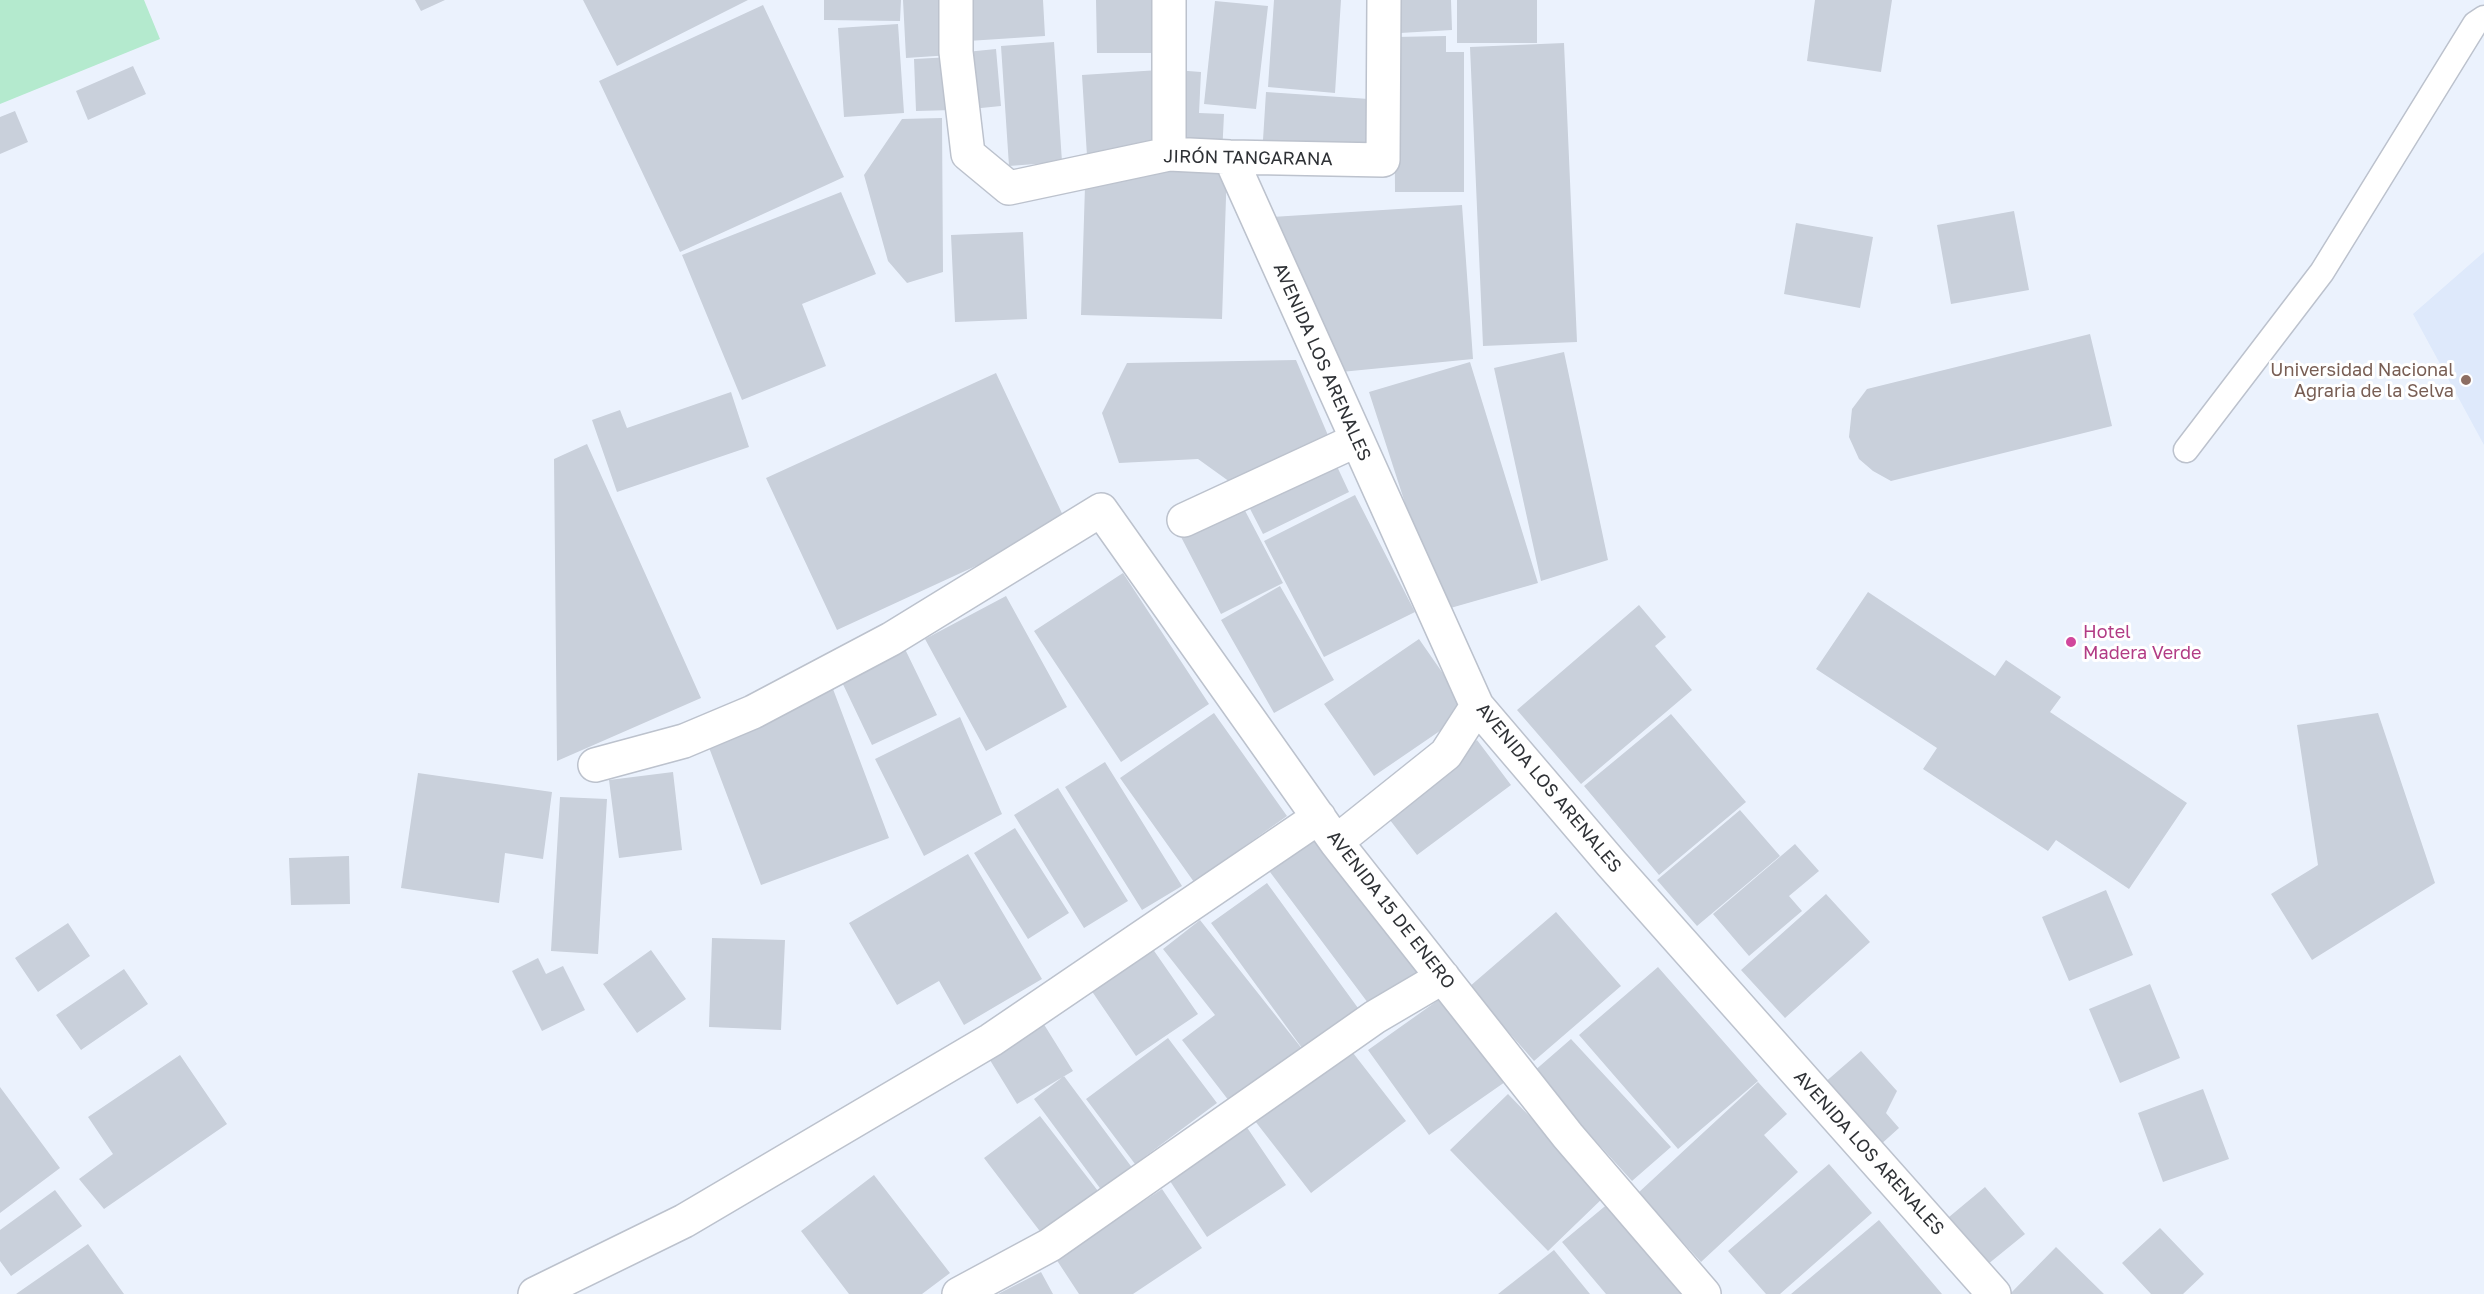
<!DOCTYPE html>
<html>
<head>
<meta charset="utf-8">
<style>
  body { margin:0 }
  canvas { display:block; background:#ebf2fd }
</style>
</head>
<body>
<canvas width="2484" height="1294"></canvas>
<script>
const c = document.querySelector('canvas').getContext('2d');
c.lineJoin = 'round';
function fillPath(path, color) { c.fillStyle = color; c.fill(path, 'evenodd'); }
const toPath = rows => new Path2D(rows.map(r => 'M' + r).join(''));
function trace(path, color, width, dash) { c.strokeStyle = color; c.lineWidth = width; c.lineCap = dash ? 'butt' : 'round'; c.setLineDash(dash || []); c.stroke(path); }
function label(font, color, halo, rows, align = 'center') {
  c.font = font + ' "Golos Text",sans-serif'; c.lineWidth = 6; c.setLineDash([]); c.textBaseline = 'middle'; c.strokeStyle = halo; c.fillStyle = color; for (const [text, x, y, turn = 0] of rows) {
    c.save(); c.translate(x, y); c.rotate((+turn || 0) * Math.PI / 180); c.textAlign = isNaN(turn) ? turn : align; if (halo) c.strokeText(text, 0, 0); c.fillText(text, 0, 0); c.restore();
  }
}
fillPath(toPath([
  [2484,252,2484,445,2413,314]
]), '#dee9fb');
fillPath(toPath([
  [0,0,144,0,160,39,0,104]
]), '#b4eace');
fillPath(toPath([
  [415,0,445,0,421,11],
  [583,0,748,0,617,66],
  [824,0,901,0,900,21,824,20],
  [903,0,948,0,951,55,906,58],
  [966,0,1043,0,1045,36,968,41],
  [1096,0,1160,0,1160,53,1097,53],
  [1274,0,1341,0,1335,93,1268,87],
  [1398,0,1451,0,1452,30,1400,33],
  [1457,0,1537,0,1537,43,1457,43],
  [1815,0,1892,0,1881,72,1807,61],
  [1215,1,1268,6,1256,109,1204,104],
  [763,5,844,177,680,252,599,81],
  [898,24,904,113,844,117,838,28],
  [1446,36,1446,52,1464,52,1464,192,1395,192,1394,37],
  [1054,42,1062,162,1009,166,1001,46],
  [1564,43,1577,342,1483,346,1470,47],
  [996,49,1001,106,971,109,966,52],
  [952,57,954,110,916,111,914,59],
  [133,66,146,94,88,120,76,91],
  [1159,70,1164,151,1087,156,1082,75],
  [1175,70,1201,72,1199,113,1224,114,1222,155,1171,153],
  [1266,92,1369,99,1366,146,1263,140],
  [15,111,28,142,0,154,0,117],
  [942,118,943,272,907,283,888,261,864,175,902,119],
  [1168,166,1227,167,1222,319,1081,315,1085,186],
  [841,192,876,274,802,304,826,366,742,400,682,255],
  [1462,205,1473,359,1341,372,1272,217],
  [2014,211,2029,290,1951,304,1937,225],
  [1796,223,1873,237,1860,308,1784,294],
  [1023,232,1027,319,955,322,951,235],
  [2090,334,2112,426,1891,481,1873,471,1859,459,1849,437,1852,409,1867,389],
  [1564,352,1608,560,1541,581,1494,368],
  [1296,360,1330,440,1230,482,1198,459,1119,463,1102,413,1127,363],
  [1470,362,1538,583,1440,611,1369,392],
  [996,373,1067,524,837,630,766,478],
  [731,392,749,447,617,492,592,420,620,410,627,428],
  [587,444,701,698,557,761,554,459],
  [1334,460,1349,492,1263,534,1247,503],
  [1355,495,1415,612,1324,657,1264,541],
  [1241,503,1283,583,1221,614,1180,535],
  [1123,573,1209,704,1121,762,1034,631],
  [1280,586,1334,680,1274,713,1221,620],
  [1868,592,1995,676,2006,660,2061,697,2050,712,2187,803,2129,889,2056,840,2048,851,1923,769,1937,748,1816,669],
  [1006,596,1067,707,986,751,925,639],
  [1639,605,1666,637,1655,646,1692,690,1581,784,1517,710],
  [1419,639,1469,711,1374,776,1324,704],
  [904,647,937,715,872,745,840,678],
  [833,689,889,838,761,885,705,737],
  [1214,713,1287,816,1194,882,1120,778],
  [2378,713,2435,883,2312,960,2271,894,2318,865,2297,725],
  [1671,714,1746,802,1659,875,1584,786],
  [960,717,1002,814,924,856,875,759],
  [1477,740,1511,785,1417,855,1383,811],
  [1105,762,1182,886,1142,910,1065,787],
  [673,772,682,850,619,858,609,780],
  [418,773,552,792,543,859,505,853,499,903,401,888],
  [1058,788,1128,901,1084,928,1014,815],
  [560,797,607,799,598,954,551,951],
  [1740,810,1780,856,1697,926,1657,880],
  [1015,828,1069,913,1028,939,974,853],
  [1319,835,1420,971,1371,1007,1270,872],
  [1795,844,1819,871,1789,896,1802,911,1749,956,1713,914],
  [968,854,1042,979,964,1025,939,981,897,1005,849,923],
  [349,856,350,904,291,905,289,858],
  [1267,883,1358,1008,1302,1048,1211,923],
  [2106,890,2133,955,2069,981,2042,917],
  [1826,894,1870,942,1785,1018,1741,970],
  [1556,912,1621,986,1534,1061,1469,987],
  [1200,920,1307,1055,1236,1110,1182,1040,1215,1015,1163,949],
  [68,923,90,956,38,992,15,958],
  [712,938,785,940,781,1030,709,1027],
  [1150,945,1198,1014,1136,1056,1089,987],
  [651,950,686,999,637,1033,603,984],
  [538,958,546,974,563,966,585,1010,542,1031,512,971],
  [1658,967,1758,1081,1678,1149,1579,1035],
  [124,969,148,1004,81,1050,56,1015],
  [2150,984,2180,1058,2120,1083,2089,1009],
  [1444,996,1505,1082,1429,1135,1368,1050],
  [1040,1018,1073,1071,1017,1104,985,1052],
  [1168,1038,1217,1103,1135,1164,1086,1099],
  [1571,1039,1671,1147,1632,1181,1533,1072],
  [1350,1049,1406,1121,1311,1193,1255,1121],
  [1861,1051,1897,1091,1886,1113,1899,1128,1879,1146,1823,1084],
  [180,1055,227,1124,104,1209,79,1179,113,1154,88,1117],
  [1064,1076,1139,1177,1108,1199,1034,1099],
  [1758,1082,1787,1114,1764,1135,1798,1172,1701,1262,1638,1193],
  [0,1087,60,1168,0,1213],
  [2203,1089,2229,1159,2163,1182,2138,1113],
  [1508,1094,1606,1195,1548,1251,1450,1150],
  [1040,1116,1098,1191,1042,1234,984,1158],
  [1246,1126,1286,1185,1207,1237,1168,1178],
  [1829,1164,1872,1213,1780,1294,1766,1294,1728,1251],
  [874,1175,950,1273,922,1294,849,1294,801,1231],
  [1985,1187,2025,1234,1982,1269,1943,1222],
  [1162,1189,1202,1248,1133,1294,1079,1294,1056,1259],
  [55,1190,82,1226,11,1276,0,1261,0,1230],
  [1610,1202,1688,1294,1606,1294,1562,1242],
  [1879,1220,1942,1294,1791,1294],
  [2160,1228,2204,1274,2183,1294,2151,1294,2122,1263],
  [88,1244,124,1294,16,1294],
  [2056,1247,2104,1294,2010,1294],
  [1554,1250,1590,1294,1498,1294],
  [1041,1272,1053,1294,998,1294]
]), '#c9d0db');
const service = toPath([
  [2186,450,2322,272,2475,24,2484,18]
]);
const minor = toPath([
  [956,0,956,52,968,154,1009,188,1169,154,1230,157,1383,160,1384,0],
  [1169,0,1169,154],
  [1230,157,1477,706,1611,863,1994,1294],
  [1184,520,1357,440],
  [595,765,684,741,753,712,891,639,1101,510,1336,842,1568,1136,1704,1294],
  [1336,842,1446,754,1477,706],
  [535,1294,684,1221,991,1040,1319,817],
  [959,1294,1050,1245,1375,1017,1443,977]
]);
trace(service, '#bcc2cd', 27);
trace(minor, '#bcc2cd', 36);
trace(service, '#fff', 24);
trace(minor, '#fff', 33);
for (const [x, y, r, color] of [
  [2466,380,6,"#8d6e63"],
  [2071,642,6,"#d1479c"]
]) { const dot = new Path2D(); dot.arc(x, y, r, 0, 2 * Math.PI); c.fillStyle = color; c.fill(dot); trace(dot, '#fff', 2); }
label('18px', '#2f3236', '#fff', [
  ["JIRÓN TANGARANA",1248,158,1],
  ["AVENIDA LOS ARENALES",1322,362,66],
  ["AVENIDA LOS ARENALES",1549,788,50],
  ["AVENIDA 15 DE ENERO",1391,910,52],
  ["AVENIDA LOS ARENALES",1869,1153,48]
]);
label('18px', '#785e54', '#fff', [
  ["Universidad Nacional",2454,370],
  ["Agraria de la Selva",2454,391]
], 'right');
label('18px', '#b23c85', '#fff', [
  ["Hotel",2083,632],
  ["Madera Verde",2083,653]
], 'left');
</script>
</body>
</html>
